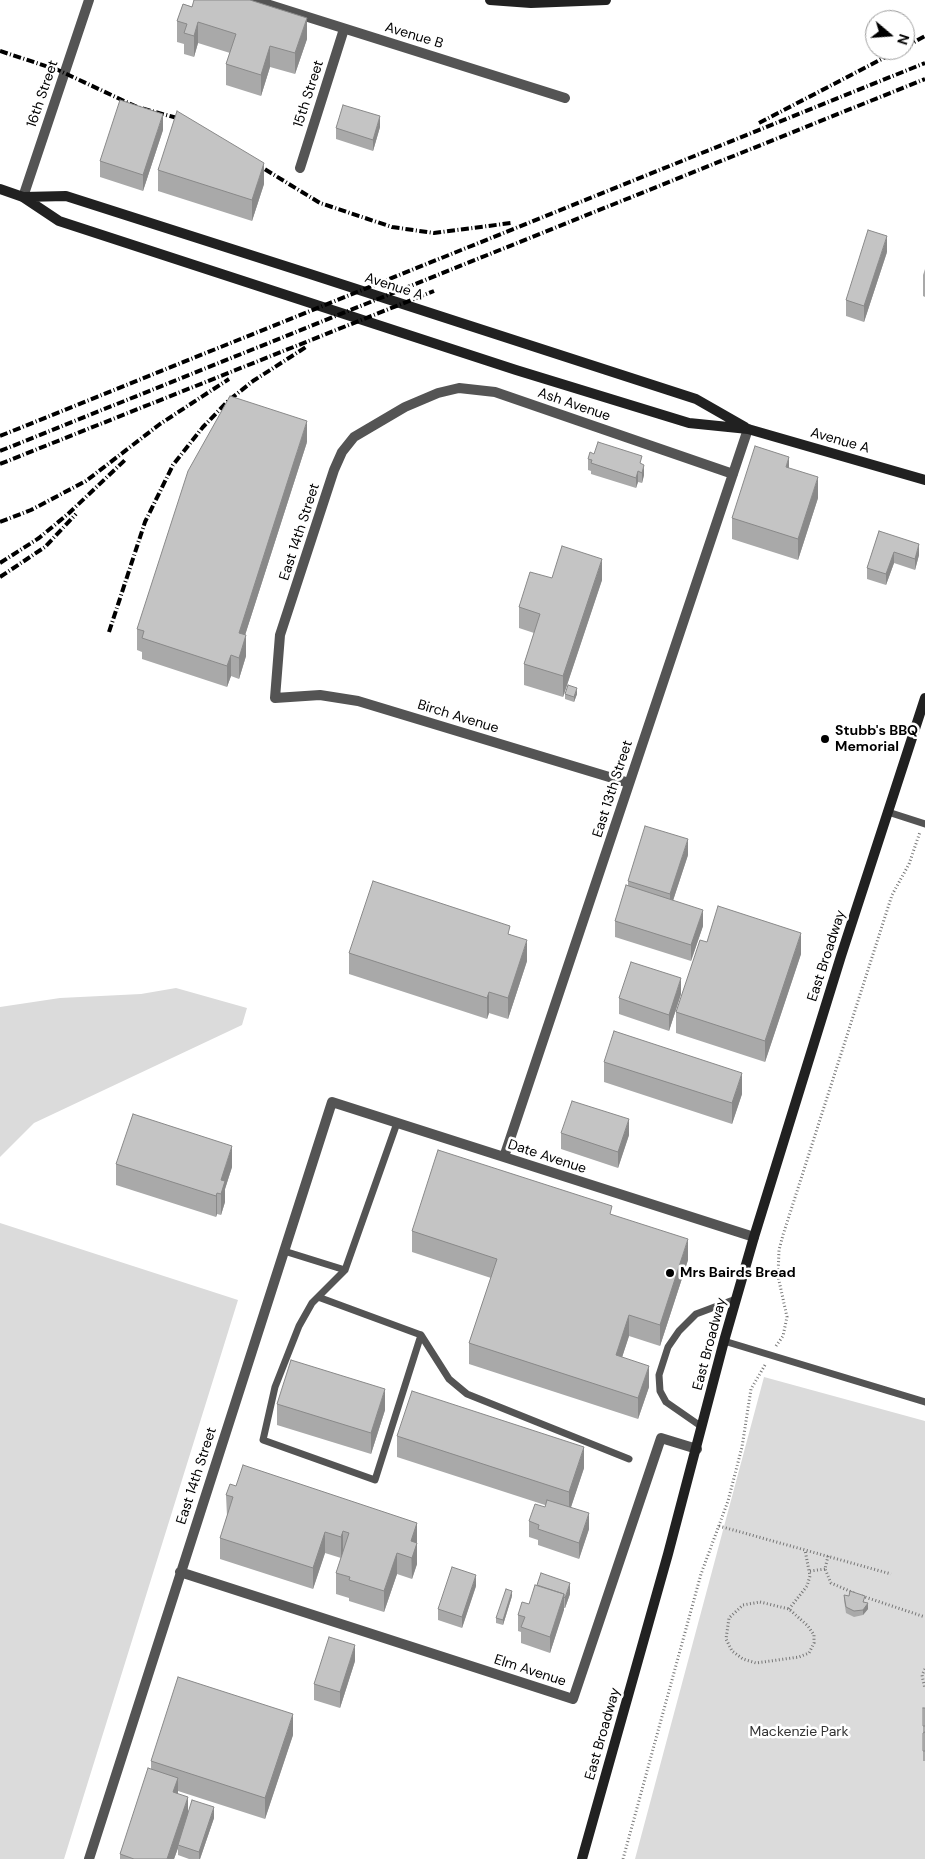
<!DOCTYPE html>
<html>
<head>
<meta charset="utf-8">
<style>
  body { margin:0 }
  #map { position:relative; width:925px; height:1859px; overflow:hidden; background:#fff; font-family:"DM Sans",sans-serif }
  canvas { display:block }
  .north { position:absolute; left:865px; top:10px; width:50px; height:50px; box-sizing:border-box; background:#fff; border:1px solid #999; border-radius:50%; rotate:108deg; font-size:14px; font-weight:700; line-height:20px; text-align:center; color:#000 }
  .north::after { content:''; display:block; margin:auto; width:18px; height:22px; background:#000; clip-path:polygon(50% 0,100% 100%,50% 72%,0 100%) }
</style>
</head>
<body>
<div id="map">
<canvas width="925" height="1859"></canvas>
<div class="north">N</div>
</div>
<script>
const c = document.querySelector('canvas').getContext('2d');
c.lineJoin = 'round';
function fillPath(path, color) { c.fillStyle = color; c.fill(path, 'evenodd'); }
const toPath = rows => new Path2D(rows.map(r => 'M' + r).join(''));
function trace(path, color, width, dash) { c.strokeStyle = color; c.lineWidth = width; c.lineCap = dash ? 'butt' : 'round'; c.setLineDash(dash || []); c.stroke(path); }
function label(font, color, halo, rows, align = 'center') {
  c.font = font + ' "DM Sans",sans-serif'; c.lineWidth = 5; c.setLineDash([]); c.textBaseline = 'middle'; c.strokeStyle = halo; c.fillStyle = color; for (const [text, x, y, turn = 0] of rows) {
    c.save(); c.translate(x, y); c.rotate((+turn || 0) * Math.PI / 180); c.textAlign = isNaN(turn) ? turn : align; if (halo) c.strokeText(text, 0, 0); c.fillText(text, 0, 0); c.restore();
  }
}
fillPath(toPath([
  [176,988,247,1008,242,1025,34,1123,0,1157,0,1007,60,998,141,994],
  [0,1223,238,1300,64,1859,0,1859],
  [764,1377,925,1421,925,1859,635,1859]
]), '#dbdbdb');
trace(toPath([
  [776,1346,783,1336,787,1317,778,1276,779,1250,783,1235,892,895,909,864,920,832],
  [719,1526,891,1574],
  [828,1556,825,1569,831,1583,854,1593],
  [810,1571,825,1569],
  [862,1596,925,1617],
  [760,1602,789,1609,808,1626,814,1635,814,1643,809,1653,799,1657,756,1663,743,1659,732,1651,726,1639,729,1618,743,1605,760,1602],
  [789,1609,807,1586,810,1576,805,1550],
  [925,1669,922,1675,925,1689],
  [623,1859,701,1574,728,1501,742,1447,751,1389,765,1365]
]), '#767676', 3, [1, 2.5]);
trace(toPath([
  [888,812,925,824],
  [284,1251,345,1270,397,1123],
  [318,1297,421,1335,375,1480,263,1440,275,1387,299,1326,312,1303,345,1270],
  [421,1335,449,1379,467,1394,629,1459],
  [724,1341,925,1402],
  [702,1427,666,1402,660,1391,659,1375,668,1347,679,1331,696,1314,736,1299]
]), '#545454', 7);
trace(toPath([
  [254,0,565,98],
  [300,168,344,29],
  [23,197,89,0],
  [629,783,358,701,320,695,275,698,280,635,334,470,342,452,354,437,405,407,438,393,459,388,495,392,733,474],
  [504,1157,748,429],
  [180,1572,573,1699,661,1438,697,1449],
  [89,1859,332,1102,754,1237]
]), '#545454', 10);
trace(toPath([
  [490,0,531,3,606,0],
  [0,189,23,197,59,221,516,370,689,423,748,429,925,480],
  [24,197,66,196,310,274,696,399,745,427],
  [582,1859,668,1554,724,1341,754,1237,841,956,925,698]
]), '#212121', 10);
trace(toPath([
  [905,47,925,36],
  [0,51,58,70,137,107,188,121],
  [759,123,899,50],
  [253,162,320,203,392,227,434,233,511,223],
  [0,436,925,63],
  [0,451,925,79],
  [0,464,434,291],
  [0,522,31,510,86,481,160,424,229,379],
  [0,563,39,538,68,514,125,460],
  [0,577,45,547,76,514],
  [109,632,145,522,173,465,203,427,228,401,253,381,306,347]
]), '#000', 4, [8, 2.5, 1, 2.5]);
fillPath(toPath([
  [183,4,307,39,295,74,270,67,261,96,226,85,226,64,230,53,198,43,194,57,184,54,184,44,177,42,177,21],
  [380,127,373,151,336,139,336,128],
  [163,130,143,191,100,177,100,161],
  [158,170,264,184,252,221,158,191],
  [887,252,864,322,846,316,846,300],
  [925,269,925,297,923,296,923,275],
  [307,442,245,635,246,656,239,679,231,676,227,687,142,659,142,652,137,650,137,629],
  [588,459,642,464,644,475,642,483,638,482,636,488,591,474,591,471,588,470],
  [818,498,798,560,732,539,732,518],
  [879,531,919,555,915,570,894,563,886,585,867,579,867,568],
  [552,578,602,580,563,697,524,685,524,664,534,633,519,628,519,607],
  [565,694,577,694,574,702,565,699],
  [688,855,673,900,703,926,691,961,615,937,615,921,628,885,628,881],
  [510,934,527,961,508,1019,489,1013,487,1019,349,974,349,953],
  [707,942,801,954,765,1062,676,1033,676,1012],
  [681,994,669,1031,619,1014,619,998],
  [604,1062,742,1094,732,1124,604,1082],
  [561,1133,629,1135,618,1168,561,1149],
  [116,1164,232,1167,225,1189,225,1202,221,1215,217,1214,216,1217,116,1185],
  [612,1215,688,1260,660,1346,629,1336,622,1357,649,1387,638,1419,469,1364,469,1343,491,1278,412,1252,412,1231],
  [277,1404,385,1410,371,1454,277,1425],
  [397,1436,584,1468,571,1507,589,1529,579,1559,538,1545,538,1540,529,1537,529,1521,545,1507,545,1505,397,1457],
  [236,1486,417,1523,417,1564,412,1579,397,1574,384,1612,349,1601,349,1598,336,1594,336,1573,341,1558,325,1553,313,1589,220,1559,220,1538,227,1516,226,1495],
  [476,1586,462,1628,438,1620,438,1609],
  [570,1594,565,1608,564,1608,550,1653,521,1643,521,1632,518,1631,518,1615,529,1604],
  [844,1595,865,1602,868,1609,863,1615,854,1617,846,1613,844,1600],
  [512,1596,503,1625,496,1623,496,1618],
  [355,1661,340,1708,314,1700,314,1684],
  [923,1708,925,1708,925,1761,923,1761],
  [293,1735,265,1819,178,1791,178,1794,188,1814,214,1818,200,1859,189,1859,178,1855,178,1848,174,1859,120,1859,120,1854,151,1769,151,1761]
]), '#a9a9a9');
fillPath(toPath([
  [307,18,307,39,295,74,295,53],
  [198,22,198,43,194,57,194,36],
  [270,46,270,67,261,96,261,75],
  [163,114,163,130,143,191,143,175],
  [380,116,380,127,373,151,373,140],
  [264,163,264,184,252,221,252,200],
  [887,236,887,252,864,322,864,306],
  [307,421,307,442,239,654,239,633],
  [789,457,789,478,786,467],
  [644,465,644,475,642,483,642,473],
  [638,471,638,482,636,488,636,478],
  [818,477,818,498,798,560,798,539],
  [919,544,919,555,915,570,915,559],
  [894,552,894,563,886,585,886,574],
  [602,559,602,580,563,697,563,676],
  [246,635,246,656,239,679,239,658],
  [231,655,231,676,227,687,227,666],
  [577,688,577,694,574,702,574,697],
  [688,839,688,855,670,910,670,894],
  [703,910,703,926,691,961,691,945],
  [801,933,801,954,765,1062,765,1041],
  [527,940,527,961,508,1019,508,998],
  [681,978,681,994,669,1031,669,1015],
  [489,992,489,1013,487,1019,487,998],
  [742,1073,742,1094,732,1124,732,1103],
  [629,1119,629,1135,618,1168,618,1152],
  [232,1146,232,1167,225,1189,225,1202,221,1215,221,1180],
  [217,1193,217,1214,216,1217,216,1196],
  [688,1239,688,1260,660,1346,660,1325],
  [629,1315,629,1336,616,1376,616,1355],
  [649,1366,649,1387,638,1419,638,1398],
  [385,1389,385,1410,371,1454,371,1433],
  [584,1447,584,1468,569,1513,569,1492],
  [589,1513,589,1529,579,1559,579,1543],
  [417,1523,417,1564,412,1579,411,1541],
  [343,1531,343,1552,341,1558,341,1537],
  [325,1532,325,1553,313,1589,313,1568],
  [397,1553,397,1574,384,1612,384,1591],
  [476,1575,476,1586,462,1628,462,1617],
  [570,1583,570,1594,565,1608,565,1598],
  [512,1591,512,1596,503,1625,503,1620],
  [564,1594,564,1610,550,1653,550,1637],
  [868,1603,868,1609,863,1615,863,1610],
  [355,1645,355,1661,340,1708,340,1692],
  [293,1714,293,1735,265,1819,265,1798],
  [178,1778,178,1799,173,1792],
  [188,1797,188,1818,178,1845,178,1848,174,1859,167,1859],
  [214,1807,214,1818,200,1859,199,1859,199,1852]
]), '#898989');
const building = toPath([
  [194,0,250,0,307,18,295,53,270,46,261,75,226,64,236,34,198,22,194,36,184,33,187,24,177,21,183,4,192,7,194,0],
  [120,100,163,114,143,175,100,161,120,100],
  [343,105,380,116,373,140,336,128,343,105],
  [177,111,264,163,252,200,158,170,177,111],
  [868,230,887,236,864,306,846,300,868,230],
  [230,396,307,421,239,633,246,635,239,658,231,655,227,666,142,638,144,631,137,629,188,471,230,396],
  [598,442,642,456,640,463,644,465,642,473,638,471,636,478,591,463,592,460,588,459,590,452,594,454,598,442],
  [755,446,789,457,786,467,818,477,798,539,732,518,755,446],
  [879,531,919,544,915,559,894,552,886,574,867,568,879,531],
  [562,546,602,559,563,676,524,664,540,614,519,607,530,572,552,578,562,546],
  [568,685,577,688,574,697,565,694,568,685],
  [645,826,688,839,670,894,628,881,645,826],
  [373,881,510,926,508,934,527,940,508,998,489,992,487,998,349,953,373,881],
  [626,885,703,910,691,945,615,921,626,885],
  [718,906,801,933,765,1041,676,1012,700,940,707,942,718,906],
  [631,962,681,978,669,1015,619,998,631,962],
  [614,1031,742,1073,732,1103,604,1062,614,1031],
  [572,1101,629,1119,618,1152,561,1133,572,1101],
  [133,1114,232,1146,221,1180,225,1181,221,1194,217,1193,216,1196,116,1164,133,1114],
  [438,1150,612,1206,610,1214,688,1239,660,1325,629,1315,616,1355,649,1366,638,1398,469,1343,497,1259,412,1231,438,1150],
  [291,1360,385,1389,371,1433,277,1404,291,1360],
  [412,1391,584,1447,569,1492,397,1436,412,1391],
  [243,1465,417,1523,411,1541,417,1543,412,1558,397,1553,384,1591,349,1580,350,1577,336,1573,349,1533,343,1531,341,1537,325,1532,313,1568,220,1538,233,1497,226,1495,230,1484,236,1486,243,1465],
  [547,1500,589,1513,579,1543,538,1529,539,1525,529,1521,535,1504,545,1507,547,1500],
  [452,1567,476,1575,462,1617,438,1609,452,1567],
  [541,1573,570,1583,565,1598,564,1597,564,1594,537,1585,541,1573],
  [535,1585,564,1594,550,1637,521,1627,525,1617,518,1615,522,1602,529,1604,535,1585],
  [506,1589,512,1591,503,1620,496,1618,506,1589],
  [850,1591,865,1596,863,1602,868,1603,863,1610,854,1611,846,1607,844,1595,849,1596,850,1591],
  [329,1637,355,1645,340,1692,314,1684,329,1637],
  [178,1677,293,1714,265,1798,151,1761,178,1677],
  [923,1708,925,1708,925,1726,923,1726,923,1708],
  [925,1732,925,1751,923,1751,923,1733,925,1732],
  [148,1768,178,1778,173,1792,188,1797,167,1859,134,1859,120,1854,148,1768],
  [192,1800,214,1807,199,1852,178,1845,192,1800]
]);
fillPath(building, '#c4c4c4');
trace(building, '#898989', 1);
for (const [x, y, r, color] of [
  [825,739,5,"#000"],
  [670,1273,5,"#000"]
]) { const dot = new Path2D(); dot.arc(x, y, r, 0, 2 * Math.PI); c.fillStyle = color; c.fill(dot); trace(dot, '#fff', 2); }
label('14px', '#000', '#fff', [
  ["Avenue B",414,36,17],
  ["16th Street",43,94,-71],
  ["15th Street",309,94,-72],
  ["Avenue A",394,287,18],
  ["Ash Avenue",574,405,19],
  ["Avenue A",840,441,16],
  ["East 14th Street",300,532,-72],
  ["Birch Avenue",458,717,17],
  ["East 13th Street",613,789,-72],
  ["East Broadway",827,956,-72],
  ["Date Avenue",547,1157,18],
  ["East Broadway",710,1344,-75],
  ["East 14th Street",197,1476,-72],
  ["Elm Avenue",530,1671,18],
  ["East Broadway",603,1734,-74]
]);
label('bold 14px', '#000', '#fff', [
  ["Stubb's BBQ",835,731],
  ["Memorial",835,747],
  ["Mrs Bairds Bread",680,1273]
], 'left');
label('14px', '#323232', '#fff', [
  ["Mackenzie Park",799,1732]
]);
</script>
</body>
</html>
